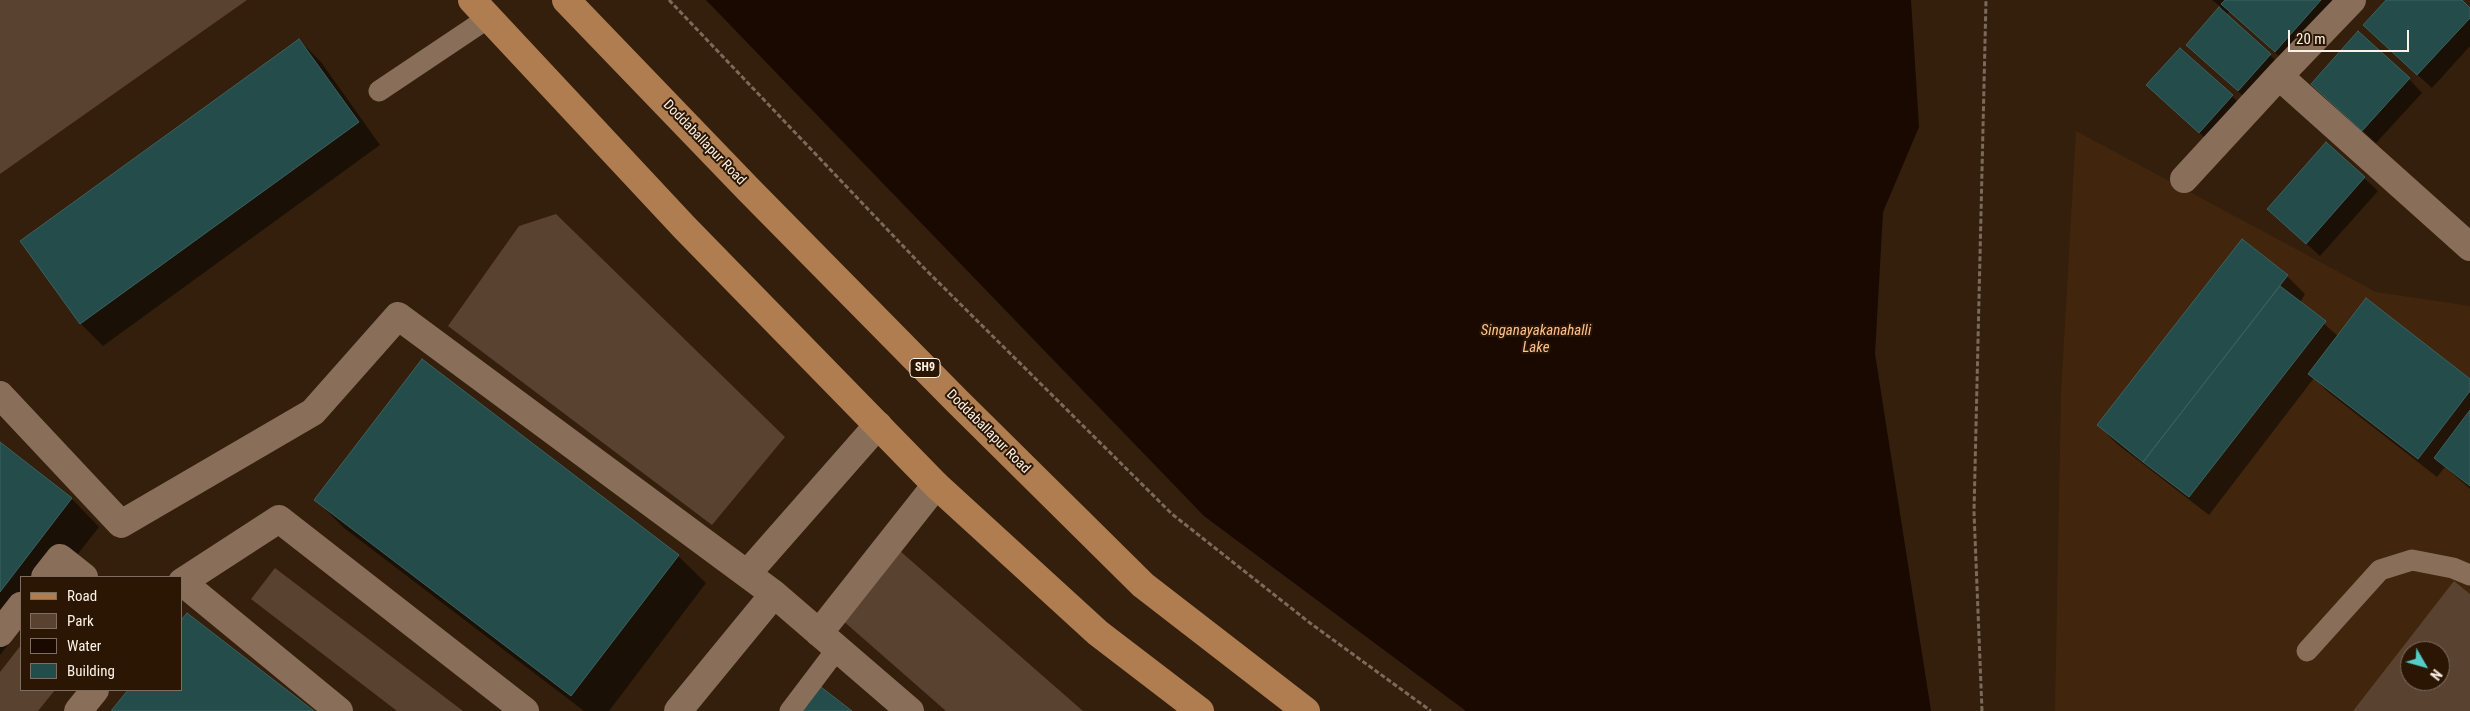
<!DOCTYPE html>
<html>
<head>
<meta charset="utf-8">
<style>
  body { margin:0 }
  #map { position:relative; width:2470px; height:711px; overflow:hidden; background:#341f0c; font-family:"Roboto Condensed",sans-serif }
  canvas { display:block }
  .legend { position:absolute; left:20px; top:576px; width:162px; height:115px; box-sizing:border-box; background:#2a1603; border:1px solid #7e6e5f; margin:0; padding:6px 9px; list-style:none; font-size:15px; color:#fdf2e8 }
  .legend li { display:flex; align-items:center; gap:10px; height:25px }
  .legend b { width:25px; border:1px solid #7e6e5f }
  .north { position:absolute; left:2400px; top:641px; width:50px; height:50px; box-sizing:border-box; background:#2a1603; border:1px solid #7e6e5f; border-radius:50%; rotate:128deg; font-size:14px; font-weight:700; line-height:20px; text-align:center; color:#fdf2e8 }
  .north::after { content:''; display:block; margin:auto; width:18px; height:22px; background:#54cdc8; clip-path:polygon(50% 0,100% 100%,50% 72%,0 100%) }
  .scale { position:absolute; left:2288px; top:30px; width:121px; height:22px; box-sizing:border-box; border:2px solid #fdf2e8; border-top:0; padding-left:6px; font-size:15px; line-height:18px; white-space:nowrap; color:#fdf2e8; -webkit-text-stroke:4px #2a1603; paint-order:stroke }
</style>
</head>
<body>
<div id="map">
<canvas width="2470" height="711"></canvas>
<ul class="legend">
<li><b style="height:6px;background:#af7d50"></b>Road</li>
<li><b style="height:14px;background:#59422f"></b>Park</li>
<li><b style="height:14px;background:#190900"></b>Water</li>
<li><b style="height:14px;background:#244c4a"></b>Building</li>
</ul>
<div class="north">N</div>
<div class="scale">20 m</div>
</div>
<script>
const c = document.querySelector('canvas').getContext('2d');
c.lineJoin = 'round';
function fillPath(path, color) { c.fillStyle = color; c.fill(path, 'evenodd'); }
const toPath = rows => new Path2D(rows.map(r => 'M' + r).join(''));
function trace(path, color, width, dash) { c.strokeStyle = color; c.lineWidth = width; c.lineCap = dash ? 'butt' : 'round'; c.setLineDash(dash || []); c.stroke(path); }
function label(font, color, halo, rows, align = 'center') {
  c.font = font + ' "Roboto Condensed",sans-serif'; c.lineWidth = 4; c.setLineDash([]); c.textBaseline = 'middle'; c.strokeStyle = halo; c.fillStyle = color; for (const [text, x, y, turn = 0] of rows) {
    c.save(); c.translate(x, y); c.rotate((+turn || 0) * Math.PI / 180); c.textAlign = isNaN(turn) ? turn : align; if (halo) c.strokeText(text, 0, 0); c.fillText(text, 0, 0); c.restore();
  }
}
fillPath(toPath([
  [2076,131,2376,292,2470,306,2470,711,2055,711,2061,394],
  [2410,651,2440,651,2440,681,2410,681]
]), '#41260d');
fillPath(toPath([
  [0,0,247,0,0,174],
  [556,214,785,437,712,525,448,326,519,226],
  [892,544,1083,711,946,711,833,612],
  [275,568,463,711,397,711,251,599],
  [2454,581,2470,594,2470,711,2353,711],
  [2410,651,2440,651,2440,681,2410,681],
  [21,645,21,690,55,690,38,711,0,711,0,672]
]), '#59422f');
fillPath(toPath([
  [706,0,1911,0,1919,127,1883,212,1875,354,1931,711,1466,711,1204,516]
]), '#190900');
fillPath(toPath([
  [2212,0,2356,0,2294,70,2230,11,2226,15,2284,68,2252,104,2187,45,2221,7],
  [2388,0,2460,0,2470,9,2470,46,2432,88,2378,39],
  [299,40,321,62,380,145,103,346,81,324,22,241],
  [2409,79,2422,93,2376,143,2326,97],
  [2232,96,2245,109,2213,145,2162,99],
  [2364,178,2378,191,2320,256,2268,209],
  [2287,276,2305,294,2300,303,2338,336,2470,380,2470,489,2445,467,2437,477,2328,392,2314,378,2209,515,2117,444,2098,425],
  [0,443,72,499,99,527,60,577,21,577,21,628,0,655],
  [316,500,678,556,706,583,609,711,584,711,344,528],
  [129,690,181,690,312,711,113,711]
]), '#0007');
const building = toPath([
  [2225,0,2321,0,2275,52,2221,4,2225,0],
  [2386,0,2462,0,2470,8,2470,18,2417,75,2363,25,2386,0],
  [2219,7,2271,54,2238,91,2186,45,2219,7],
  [2358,31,2410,78,2362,131,2311,84,2358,31],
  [299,39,359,122,80,324,20,241,299,39],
  [2180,48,2233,95,2199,133,2146,85,2180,48],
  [2326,142,2365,177,2306,244,2267,209,2326,142],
  [2242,239,2288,275,2143,462,2097,425,2242,239],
  [2280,286,2326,321,2189,497,2143,462,2280,286],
  [2366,298,2470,379,2470,391,2418,459,2308,374,2366,298],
  [422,359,679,555,571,696,314,500,422,359],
  [2470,410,2470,486,2434,458,2470,410],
  [0,442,72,498,0,592,0,442],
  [187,613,314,711,111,711,128,690,181,690,181,620,187,613],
  [821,687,852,711,802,711,821,687]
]);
fillPath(building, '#244c4a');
trace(building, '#3b6260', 1);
trace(toPath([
  [669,0,923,267,1172,514,1310,623,1431,711],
  [1982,711,1974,512,1986,0]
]), '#7b6a5a', 3, [5, 2.5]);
trace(toPath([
  [379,91,488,18],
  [2307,651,2380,570,2412,560,2453,568,2470,575],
  [790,711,837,649]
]), '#896f5a', 21);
trace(toPath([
  [2352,0,2279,76,2470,247],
  [2184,179,2279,76],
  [0,395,121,524,313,412,398,316,774,594,910,711],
  [747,574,878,425],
  [45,577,60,558,84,577],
  [182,582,279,519,525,711],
  [181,584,182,582,339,711],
  [0,633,21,606],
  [819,633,936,485],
  [78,711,95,690],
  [678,711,774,594]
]), '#896f5a', 28);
trace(toPath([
  [472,0,685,228,936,485,1098,633,1200,711],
  [566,0,748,189,957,401,1143,585,1306,711]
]), '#af7d50', 28);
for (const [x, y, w] of [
  [925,368,30]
]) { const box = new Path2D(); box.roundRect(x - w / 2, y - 9.5, w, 19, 4); c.fillStyle = '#2a1603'; c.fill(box); trace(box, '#fdf2e8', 1); }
label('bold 12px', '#fdf2e8', null, [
  ["SH9",925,368]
]);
label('14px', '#fdf2e8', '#2a1603', [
  ["Doddaballapur Road",704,143,46],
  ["Doddaballapur Road",988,432,45]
]);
label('italic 15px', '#ffc28e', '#2a1603', [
  ["Singanayakanahalli",1536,331],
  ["Lake",1536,348]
]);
</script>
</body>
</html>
